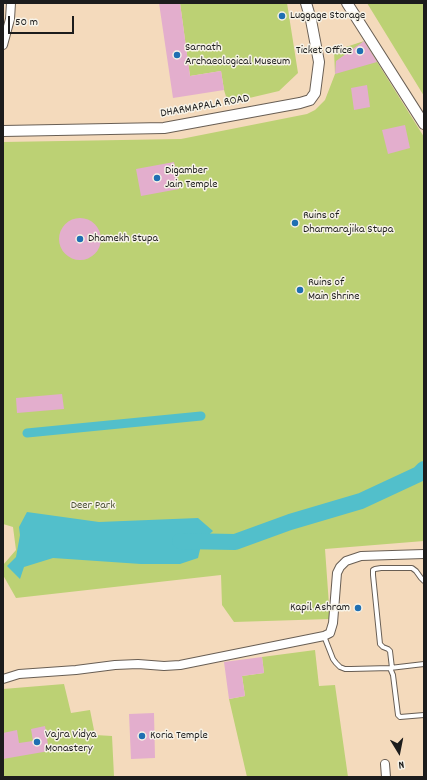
<!DOCTYPE html>
<html>
<head>
<meta charset="utf-8">
<style>
  body { margin:0 }
  #map { position:relative; width:427px; height:780px; overflow:hidden; background:#f4dabc; font-family:Dekko,sans-serif }
  canvas { display:block }
  .frame { position:absolute; inset:0; border:4px solid #1c1c1c; pointer-events:none }
  .north { position:absolute; left:379px; top:732px; width:40px; height:40px; -webkit-text-stroke:3px #f7f3e8; paint-order:stroke; rotate:170deg; font-size:11px; font-weight:700; line-height:16px; text-align:center; color:#1c1c1c }
  .north::after { content:''; display:block; margin:auto; width:14px; height:18px; background:#1c1c1c; clip-path:polygon(50% 0,100% 100%,50% 72%,0 100%) }
  .scale { position:absolute; left:8px; top:16px; width:66px; height:18px; box-sizing:border-box; border:2px solid #1c1c1c; border-top:0; padding-left:5px; font-size:12px; line-height:14px; white-space:nowrap; color:#1c1c1c; -webkit-text-stroke:3px #f7f3e8; paint-order:stroke }
</style>
</head>
<body>
<div id="map">
<canvas width="427" height="780"></canvas>
<div class="frame"></div>
<div class="north">N</div>
<div class="scale">50 m</div>
</div>
<script>
const c = document.querySelector('canvas').getContext('2d');
c.lineJoin = 'round';
function fillPath(path, color) { c.fillStyle = color; c.fill(path, 'evenodd'); }
const toPath = rows => new Path2D(rows.map(r => 'M' + r).join(''));
function trace(path, color, width, dash) { c.strokeStyle = color; c.lineWidth = width; c.lineCap = dash ? 'butt' : 'round'; c.setLineDash(dash || []); c.stroke(path); }
function label(font, color, halo, rows, align = 'center') {
  c.font = font + ' Dekko,sans-serif'; c.lineWidth = 3; c.setLineDash([]); c.textBaseline = 'middle'; c.strokeStyle = halo; c.fillStyle = color; for (const [text, x, y, turn = 0] of rows) {
    c.save(); c.translate(x, y); c.rotate((+turn || 0) * Math.PI / 180); c.textAlign = isNaN(turn) ? turn : align; if (halo) c.strokeText(text, 0, 0); c.fillText(text, 0, 0); c.restore();
  }
}
fillPath(toPath([
  [180,3,287,3,298,73,279,91,228,103,224,90,221,71,190,76],
  [367,3,424,3,424,96],
  [364,41,424,137,424,541,325,549,330,619,234,622,222,605,221,575,16,598,3,575,3,565,16,550,13,527,3,524,3,233,4,233,3,222,3,142,181,139,307,114,315,110,325,100,335,74,334,51],
  [315,650,319,686,335,685,348,777,247,777,229,699,245,696,242,676,264,673,262,657],
  [64,684,71,713,90,710,95,735,112,736,114,776,111,777,3,777,3,689]
]), '#bcd174');
fillPath(toPath([
  [27,512,99,522,198,518,213,531,202,541,198,558,180,564,141,564,53,558,24,567,20,579,7,566,16,557,20,535,19,527]
]), '#52bfcb');
trace(toPath([
  [27,433,201,416]
]), '#52bfcb', 9);
trace(toPath([
  [180,541,235,542,290,522,361,501,419,474,424,469]
]), '#52bfcb', 16);
fillPath(toPath([
  [159,3,180,3,190,76,221,71,224,90,173,98],
  [364,41,377,62,335,74,336,61],
  [367,85,370,107,354,110,351,88],
  [405,125,410,148,388,154,382,130],
  [174,162,179,189,141,196,136,169],
  '59 239a21 21 0 1 1 42 0a21 21 0 1 1-42 0Z',
  [62,394,64,409,17,413,16,398],
  [262,657,264,673,242,676,245,696,229,699,224,662],
  [154,713,155,758,131,759,129,714],
  [45,726,49,751,3,759,3,733,17,730,19,743,33,741,31,729]
]), '#e3aecd');
const service = toPath([
  [324,636,333,659,336,663,340,667,345,669,351,669,390,668,393,675,398,715,400,717,424,715],
  [390,668,424,664],
  [392,668,390,651,388,649,383,647,380,644,373,575,373,570,375,569,381,568,412,568,416,571,421,578,424,581]
]);
const minor = toPath([
  [3,45,10,19,11,3],
  [3,679,19,674,76,670,115,665,138,664,164,666,180,665,324,636,330,633,333,623,337,573,340,567,346,561,361,556,424,554],
  [385,764,386,777]
]);
const tertiary = toPath([
  [347,3,424,124],
  [3,131,164,128,300,103,310,100,315,93,319,62,311,20,306,3]
]);
trace(service, '#685e54', 6);
trace(minor, '#685e54', 10);
trace(tertiary, '#685e54', 12);
trace(service, '#fff', 4);
trace(minor, '#fff', 8);
trace(tertiary, '#fff', 10);
for (const [x, y, r, color] of [
  [282,16,4,"#1f6fb2"],
  [360,51,4,"#1f6fb2"],
  [177,55,4,"#1f6fb2"],
  [157,178,4,"#1f6fb2"],
  [295,223,4,"#1f6fb2"],
  [80,239,4,"#1f6fb2"],
  [300,290,4,"#1f6fb2"],
  [358,608,4,"#1f6fb2"],
  [142,736,4,"#1f6fb2"],
  [37,742,4,"#1f6fb2"]
]) { const dot = new Path2D(); dot.arc(x, y, r, 0, 2 * Math.PI); c.fillStyle = color; c.fill(dot); trace(dot, '#f7f3e8', 1.5); }
label('12px', '#1c1c1c', '#f7f3e8', [
  ["Luggage Storage",290,16],
  ["Sarnath",185,48],
  ["Archaeological Museum",185,62],
  ["Ticket Office",352,51,"right"],
  ["Digamber",165,171],
  ["Jain Temple",165,185],
  ["Ruins of",303,216],
  ["Dharmarajika Stupa",303,230],
  ["Dhamekh Stupa",88,239],
  ["Ruins of",308,283],
  ["Main Shrine",308,297],
  ["Kapil Ashram",350,608,"right"],
  ["Vajra Vidya",45,735],
  ["Monastery",45,749],
  ["Koria Temple",150,736]
], 'left');
label('12px', '#1c1c1c', '#f7f3e8', [
  ["DHARMAPALA ROAD",205,107,-10]
]);
label('12px', '#4c5236', '#f7f3e8', [
  ["Deer Park",93,506]
]);
</script>
</body>
</html>
